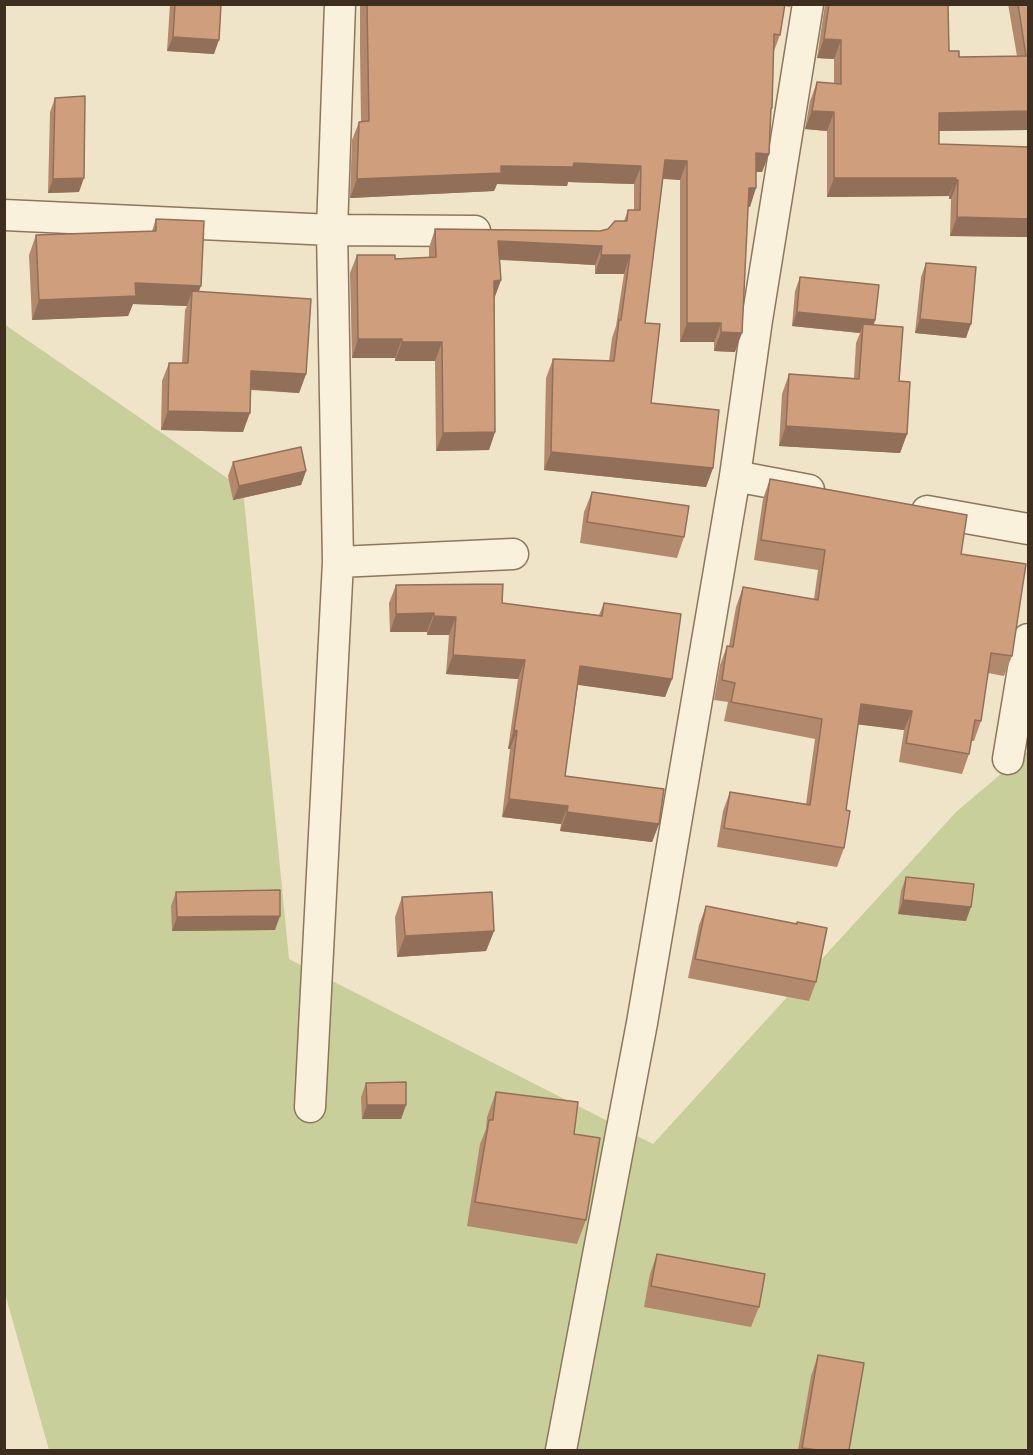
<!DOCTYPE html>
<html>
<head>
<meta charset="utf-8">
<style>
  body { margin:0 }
  #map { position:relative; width:1033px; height:1455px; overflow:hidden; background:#f0e4c8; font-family:Merriweather,serif }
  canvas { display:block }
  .frame { position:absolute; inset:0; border:6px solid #3d2e20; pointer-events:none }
</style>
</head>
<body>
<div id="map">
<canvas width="1033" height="1455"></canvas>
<div class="frame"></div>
</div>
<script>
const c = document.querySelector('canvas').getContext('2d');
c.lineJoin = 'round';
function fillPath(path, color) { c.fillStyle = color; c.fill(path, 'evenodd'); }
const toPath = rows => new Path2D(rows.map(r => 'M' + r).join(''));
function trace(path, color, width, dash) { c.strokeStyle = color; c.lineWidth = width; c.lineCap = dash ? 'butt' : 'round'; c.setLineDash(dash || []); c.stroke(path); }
fillPath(toPath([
  [4,324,243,489,289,959,653,1144,956,812,1028,751,1028,1450,49,1450,4,1290]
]), '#c9cf9b');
const minor = toPath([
  [4,215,332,230,475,231],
  [735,476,809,490],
  [927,511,1028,529],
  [338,562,513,554],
  [1008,759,1028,639],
  [310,1107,338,562,332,230,340,4],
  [561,1450,642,1023,735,476,757,320,808,4]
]);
trace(minor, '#8d765c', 33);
trace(minor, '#faf1dc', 30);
fillPath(toPath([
  [170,4,221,4,214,54,167,51],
  [360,4,791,4,790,7,785,6,780,35,774,51,769,154,762,172,756,172,750,207,748,207,735,352,714,351,714,342,680,342,680,180,663,179,645,323,651,403,713,468,706,487,544,470,546,378,553,359,609,361,612,338,616,326,624,274,595,274,595,265,500,260,501,280,494,299,495,432,489,450,436,451,435,361,395,361,395,358,352,358,350,273,357,255,395,259,429,257,429,248,435,229,600,231,608,229,624,221,628,210,634,210,634,184,568,182,567,186,497,184,494,191,350,198,352,140,359,122,361,122,360,50],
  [825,4,948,4,949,51,959,57,1017,56,1008,4,1029,4,1029,130,939,131,939,144,1029,147,1029,237,950,236,951,199,949,199,949,196,827,197,827,131,805,129,810,101,817,82,834,84,834,59,817,58],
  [55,98,79,192,48,193,50,112],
  [156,219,199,292,306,374,299,393,251,390,243,432,161,430,162,381,169,363,182,363,185,310,187,306,133,304,128,316,32,320,29,255,36,235,152,231],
  [926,263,966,338,915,333,921,277],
  [800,277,875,320,874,325,899,381,907,434,900,453,779,446,782,394,789,374,854,378,856,343,860,333,792,326,795,291],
  [233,462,306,471,301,485,233,500,228,476],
  [770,479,961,554,1012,656,1004,676,988,673,981,721,974,741,971,741,969,754,962,774,899,762,904,730,858,724,846,810,844,848,837,867,717,847,723,811,730,792,806,804,815,739,724,721,728,702,714,700,720,665,727,646,729,646,736,607,743,587,814,599,818,570,754,560,763,499],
  [592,492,684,537,677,558,580,543,584,512],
  [396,585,502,603,599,615,604,603,672,679,665,697,578,685,565,776,659,824,652,842,560,831,561,824,502,817,510,749,508,749,518,679,446,674,449,635,427,635,427,632,390,632,389,603],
  [906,877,966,921,898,914,901,891],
  [176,892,275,930,172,931,171,906],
  [402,897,494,931,486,951,397,957,395,917],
  [706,906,816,982,809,1001,688,978,699,925],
  [366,1083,406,1105,401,1119,362,1119,361,1097],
  [496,1092,574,1134,586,1220,577,1244,467,1226,480,1144,486,1129,487,1117],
  [657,1254,759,1307,751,1327,644,1307,650,1274],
  [818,1355,849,1450,798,1450,811,1376]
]), '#b2896c');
fillPath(toPath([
  [173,37,219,40,214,54,167,51],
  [824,39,841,40,834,59,817,58],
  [812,111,834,112,827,131,805,129],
  [1029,111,1029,130,932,131,939,113],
  [756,153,769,154,762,172,749,172],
  [665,160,687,161,680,180,658,178],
  [574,163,641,166,634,184,568,182,567,186,497,184,494,191,350,198,357,179,501,166],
  [84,178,79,192,48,193,53,179],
  [834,178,956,178,949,196,827,197],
  [955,180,958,180,951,199,949,199],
  [749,188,756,188,750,207,742,207],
  [957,217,1029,219,1029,237,950,236],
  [498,241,602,246,595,265,492,259],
  [601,255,630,255,624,274,595,274],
  [501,280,494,299,494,281],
  [135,283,201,286,193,306,192,291,187,306,133,304,128,316,32,320,39,300],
  [797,312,875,320,870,334,863,324,860,333,792,326],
  [920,319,971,324,966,338,915,333],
  [687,323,721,323,714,342,680,342],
  [721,332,742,333,735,352,714,351],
  [358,339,402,339,395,358,352,358],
  [402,342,442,342,435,361,395,361],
  [251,371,306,374,299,393,245,389],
  [168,411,250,413,243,432,161,430],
  [786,426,907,434,900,453,779,446],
  [495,432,489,450,436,451,443,433],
  [551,452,713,468,706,487,544,470],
  [306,471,301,485,233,500,239,486],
  [434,613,427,632,390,632,396,614],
  [434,616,456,617,449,635,427,635],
  [453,655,525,660,518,679,446,674],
  [580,666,672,679,665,697,574,684],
  [861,704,912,711,904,730,854,724],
  [514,730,517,731,510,749,508,749],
  [509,799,568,806,561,824,502,817],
  [567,812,659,824,652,842,560,831],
  [903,900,971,907,966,921,898,914],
  [280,916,275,930,172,931,177,917],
  [494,931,486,951,397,957,405,936],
  [367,1105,406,1105,401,1119,362,1119]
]), '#916f58');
const building = toPath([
  [175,4,221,4,219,40,173,37,175,4],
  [367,4,785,4,780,35,774,34,772,108,771,108,769,154,756,153,756,188,749,188,742,333,721,332,721,323,687,323,687,161,665,160,645,323,660,324,651,403,719,410,713,468,551,452,553,359,614,361,619,320,621,320,630,255,601,255,602,246,498,241,501,280,494,281,495,432,443,433,442,342,402,342,402,339,358,339,357,255,395,255,395,259,436,257,435,229,600,231,608,229,615,221,627,221,628,210,640,210,641,166,574,163,573,167,501,166,501,173,357,179,359,122,369,121,367,4],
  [829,4,948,4,949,51,959,51,959,57,1026,56,1018,4,1029,4,1029,111,939,113,939,144,1029,147,1029,219,957,217,958,180,955,180,956,178,834,178,834,112,812,111,817,82,841,84,841,40,824,39,829,4],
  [85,96,84,178,53,179,55,98,85,96],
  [156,219,204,221,201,286,135,283,136,296,39,300,36,235,156,231,156,219],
  [926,263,976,267,971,324,920,319,926,263],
  [800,277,879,285,875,320,797,312,800,277],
  [192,291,311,299,306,374,251,371,250,413,168,411,169,363,188,363,192,291],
  [863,324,903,327,899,381,910,382,907,434,786,426,789,374,859,379,863,324],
  [301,447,306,471,239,486,233,462,301,447],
  [770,479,967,515,961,554,1026,564,1012,656,991,653,981,721,975,720,969,754,906,743,912,711,861,704,846,810,850,811,844,848,724,828,730,792,810,805,822,719,731,702,735,683,722,680,727,646,733,647,743,587,818,600,825,550,761,540,770,479],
  [592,492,689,506,684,537,587,522,592,492],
  [503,584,502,603,602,616,604,603,681,614,672,679,580,666,565,776,664,789,659,824,567,812,568,806,509,799,517,731,514,730,525,660,453,655,456,617,434,616,434,613,396,614,396,585,503,584],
  [906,877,974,884,971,907,903,900,906,877],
  [280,890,280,916,177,917,176,892,280,890],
  [492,892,494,931,405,936,402,897,492,892],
  [706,906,797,924,797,922,827,928,816,982,695,959,706,906],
  [406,1082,406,1105,367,1105,366,1083,406,1082],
  [496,1092,578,1102,574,1134,600,1138,586,1220,475,1202,489,1120,493,1120,496,1092],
  [657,1254,765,1274,759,1307,651,1286,657,1254],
  [818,1355,864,1363,849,1450,818,1450,802,1448,818,1355]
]);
fillPath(building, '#cf9f7d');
trace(building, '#916f58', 1.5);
</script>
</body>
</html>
